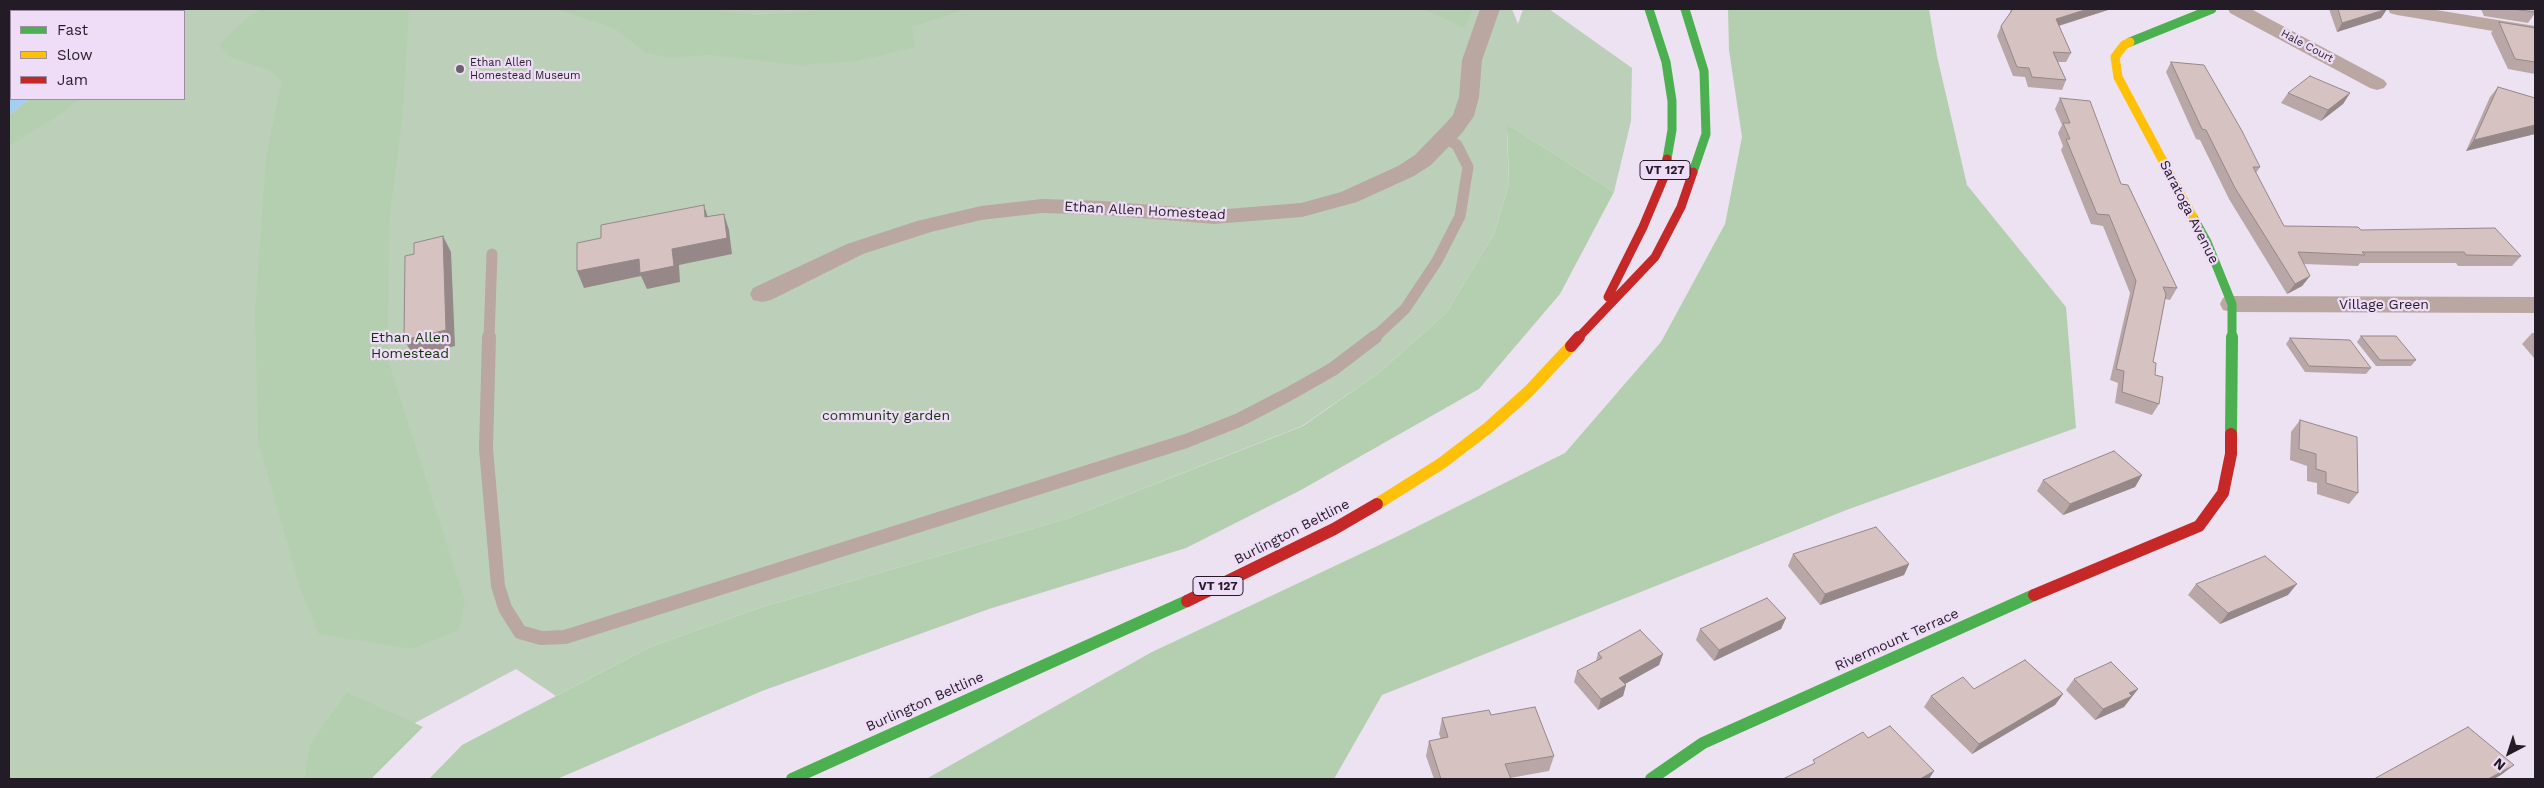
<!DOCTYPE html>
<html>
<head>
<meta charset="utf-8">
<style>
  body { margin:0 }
  #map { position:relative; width:2544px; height:788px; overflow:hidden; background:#ece2f1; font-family:"Work Sans",sans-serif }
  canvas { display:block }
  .frame { position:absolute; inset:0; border:10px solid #231c26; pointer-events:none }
  .legend { position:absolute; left:10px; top:10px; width:175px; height:90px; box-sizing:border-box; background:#efdcf7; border:1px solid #9d8fa3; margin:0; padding:6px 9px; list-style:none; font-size:15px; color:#231c26 }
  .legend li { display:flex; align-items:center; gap:10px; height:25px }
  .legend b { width:25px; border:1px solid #9d8fa3 }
  .north { position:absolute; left:2484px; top:728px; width:50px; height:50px; -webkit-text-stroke:4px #efdcf7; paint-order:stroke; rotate:220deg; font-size:14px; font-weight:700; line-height:20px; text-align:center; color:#231c26 }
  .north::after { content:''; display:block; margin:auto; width:18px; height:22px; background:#231c26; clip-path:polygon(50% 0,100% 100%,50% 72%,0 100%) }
</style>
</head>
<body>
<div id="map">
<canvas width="2544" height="788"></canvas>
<div class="frame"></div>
<ul class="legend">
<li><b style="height:6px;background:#4caf50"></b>Fast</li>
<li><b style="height:6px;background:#ffc107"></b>Slow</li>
<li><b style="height:6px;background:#c62828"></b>Jam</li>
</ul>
<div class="north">N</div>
</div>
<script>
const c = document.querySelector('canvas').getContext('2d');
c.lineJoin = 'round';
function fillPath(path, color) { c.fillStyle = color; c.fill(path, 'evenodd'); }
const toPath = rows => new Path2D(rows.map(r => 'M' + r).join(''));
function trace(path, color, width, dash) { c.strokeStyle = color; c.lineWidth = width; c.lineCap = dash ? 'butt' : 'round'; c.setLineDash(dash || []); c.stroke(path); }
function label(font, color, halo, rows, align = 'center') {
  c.font = font + ' "Work Sans",sans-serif'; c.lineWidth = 4.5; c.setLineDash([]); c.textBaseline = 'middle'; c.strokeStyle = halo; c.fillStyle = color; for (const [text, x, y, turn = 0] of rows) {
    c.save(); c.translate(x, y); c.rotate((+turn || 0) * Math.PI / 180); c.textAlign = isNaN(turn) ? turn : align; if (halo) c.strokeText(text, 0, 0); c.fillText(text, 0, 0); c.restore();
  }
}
fillPath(toPath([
  [160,9,1512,9,1518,24,1523,9,1549,9,1632,68,1631,121,1614,192,1510,126,1507,136,1509,184,1494,234,1446,313,1380,372,1302,426,1066,519,762,607,650,647,556,696,516,669,310,779,9,779,9,115,29,99,184,99,184,11,156,11]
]), '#bcd0b9');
fillPath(toPath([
  [262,9,409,9,403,113,389,223,388,360,465,601,459,630,411,649,319,634,300,588,258,441,255,312,266,157,282,81,268,70,230,57,219,45,247,18],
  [556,9,705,9,757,15,841,9,967,9,912,27,915,47,858,61,796,65,710,55,669,58,646,53,614,28],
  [1424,9,1473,9,1464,28],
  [1728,9,1929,9,1937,56,1967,185,2066,307,2076,428,1849,509,1382,695,1334,779,926,779,1152,652,1392,539,1565,453,1661,342,1725,224,1742,137,1729,50],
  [29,99,79,99,53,119,9,146,9,115],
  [1507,124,1614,192,1560,294,1479,389,1301,490,1186,548,989,609,762,691,557,779,429,779,462,745,650,647,762,607,1066,519,1303,426,1380,372,1446,313,1494,234,1509,184],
  [347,692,423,727,371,779,305,779,309,746]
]), '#b4cfaf');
fillPath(toPath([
  [9,9,160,9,156,11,11,11,11,99,29,99,9,115]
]), '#a5cff2');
trace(toPath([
  [489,338,492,254],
  [1374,338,1405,309,1437,261,1460,216,1468,167,1457,145,1446,138]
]), '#baa7a1', 11);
trace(toPath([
  [489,337,486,449,498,586,505,608,520,632,541,638,565,637,1186,441,1239,420,1289,394,1333,369,1375,337]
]), '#baa7a1', 14);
fillPath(toPath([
  [1480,9,1500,9,1482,60,1479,97,1474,116,1462,133,1431,165,1414,176,1357,202,1302,217,1214,224,1103,215,1042,213,981,220,931,232,863,254,771,300,762,302,753,300,750,294,753,288,847,244,917,221,981,206,1042,199,1103,201,1214,210,1301,203,1341,192,1398,166,1415,155,1446,123,1453,115,1459,97,1462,60,1480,9],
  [2228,9,2251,9,2384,80,2387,84,2384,88,2377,90,2370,88,2230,13,2228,9],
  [2388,9,2430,9,2535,26,2535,38,2397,15,2390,13,2388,9],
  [2232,296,2535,297,2535,313,2232,312,2223,310,2220,304,2223,298,2232,296]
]), '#baa7a1');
trace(toPath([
  [1649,9,1666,62,1672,101,1672,130,1667,159],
  [1685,9,1704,71,1706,134,1693,172],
  [2130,42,2212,9],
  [2193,217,2207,242,2232,304,2232,338]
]), '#4caf50', 9);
trace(toPath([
  [2231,434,2232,337],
  [792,779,1187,601],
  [1651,779,1703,743,2034,595]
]), '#4caf50', 12);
trace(toPath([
  [2130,42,2124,45,2115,57,2118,77,2193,217]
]), '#ffc107', 9);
trace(toPath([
  [1377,504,1442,463,1489,427,1529,391,1571,346]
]), '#ffc107', 12);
trace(toPath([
  [1608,297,1643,227,1664,177,1667,159],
  [1578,338,1655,257,1681,207,1693,172]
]), '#c62828', 9);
trace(toPath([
  [1571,346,1579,337],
  [2034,595,2199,526,2223,493,2231,454,2231,434],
  [1187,601,1334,529,1377,504]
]), '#c62828', 12);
fillPath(toPath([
  [2011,9,2111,9,2059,26,2071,53,2066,62,2058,62,2066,80,2062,90,2028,87,2025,77,2013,76,1997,36,2001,26,2009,15],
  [2329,9,2387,9,2381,18,2337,32],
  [2481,9,2534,9,2535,13,2528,23,2484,16],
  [2499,22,2535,28,2535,74,2508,69,2491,33],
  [2171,62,2260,167,2256,173,2284,226,2361,230,2521,256,2512,266,2458,266,2456,263,2360,263,2358,266,2303,264,2310,276,2302,286,2287,294,2229,199,2200,140,2196,139,2166,72],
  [2498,87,2535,98,2535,134,2466,151,2490,97],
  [2288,93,2350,93,2343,104,2321,121,2281,103],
  [2060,98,2121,184,2177,288,2170,300,2165,299,2153,362,2159,404,2152,415,2115,403,2118,383,2110,380,2130,293,2103,226,2091,224,2061,150,2063,146,2058,133,2062,125,2055,109],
  [2532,333,2535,333,2535,359,2522,344],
  [2361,336,2416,360,2411,366,2376,366,2357,342],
  [2290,338,2371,368,2366,374,2305,372,2286,344],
  [2300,420,2358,493,2349,504,2317,494,2317,483,2307,481,2307,466,2290,460,2291,432],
  [2142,475,2135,487,2063,515,2037,491,2043,480],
  [1793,554,1909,564,1904,575,1820,605,1788,566],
  [2196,584,2288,595,2220,624,2188,595],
  [1786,618,1781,629,1714,661,1696,640,1700,629],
  [1598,653,1663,654,1659,665,1625,684,1626,685,1623,696,1598,710,1574,682,1577,671,1596,661],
  [2074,679,2138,689,2124,707,2095,720,2066,690],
  [1974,689,2063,694,2055,705,1972,754,1924,707,1931,696],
  [1491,715,1554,756,1549,771,1510,778,1511,779,1434,779,1426,756,1429,741,1441,739,1439,734,1442,718]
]), '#b9a7a7');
fillPath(toPath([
  [2088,9,2111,9,2051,28,2056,19],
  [2387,9,2381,18,2337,32,2342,23],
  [2350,93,2343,104,2321,121,2328,110],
  [2535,125,2535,134,2466,151,2474,140],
  [704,205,709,221,705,217],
  [724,214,729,230,732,254,679,265,680,282,647,289,641,276,584,288,577,271,672,249],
  [443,236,451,252,455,346,414,356,404,340],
  [2310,276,2302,286,2287,294,2295,284],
  [2142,475,2135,487,2063,515,2070,504],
  [1909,564,1904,575,1820,605,1825,594],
  [2297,584,2288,595,2220,624,2228,613],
  [1786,618,1781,629,1714,661,1719,650],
  [1663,654,1659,665,1616,689,1619,678],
  [1626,685,1623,696,1598,710,1601,699],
  [2138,689,2124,707,2095,720,2103,709,2129,693],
  [2063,694,2055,705,1972,754,1979,744],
  [2514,765,2501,775,2494,779,2488,779],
  [1934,771,1929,779,1920,779]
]), '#968888');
const building = toPath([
  [2013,9,2088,9,2056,19,2071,53,2053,52,2066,80,2032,77,2029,68,2017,67,2001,26,2013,9],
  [2338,9,2387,9,2342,23,2338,9],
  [2512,9,2534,9,2535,12,2512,9],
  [2499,22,2535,28,2535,62,2515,59,2499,22],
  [2171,62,2204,65,2242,131,2260,167,2253,167,2284,226,2358,227,2361,230,2495,228,2521,256,2466,255,2464,252,2362,252,2365,255,2298,252,2310,276,2295,284,2235,188,2206,130,2202,129,2171,62],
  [2310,76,2350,93,2328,110,2288,93,2310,76],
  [2498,87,2535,98,2535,125,2474,140,2498,87],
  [2060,98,2090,101,2121,184,2128,185,2177,288,2163,287,2166,294,2153,362,2156,363,2155,375,2163,377,2159,404,2122,392,2124,371,2116,369,2136,281,2109,215,2097,214,2066,139,2070,139,2063,123,2070,123,2060,98],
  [704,205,705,217,724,214,727,238,672,249,674,266,640,273,639,259,577,271,577,243,601,238,601,225,704,205],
  [443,236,446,330,404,340,405,256,414,254,414,243,443,236],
  [2361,336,2396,336,2416,360,2380,360,2361,336],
  [2290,338,2350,340,2371,368,2309,366,2290,338],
  [2300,420,2357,437,2358,493,2326,483,2326,472,2316,469,2316,454,2299,449,2300,420],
  [2114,451,2142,475,2070,504,2043,480,2114,451],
  [1876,527,1909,564,1825,594,1793,554,1876,527],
  [2265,556,2297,584,2228,613,2196,584,2265,556],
  [1767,598,1786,618,1719,650,1700,629,1767,598],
  [1640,630,1663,654,1619,678,1626,685,1601,699,1577,671,1602,658,1598,653,1640,630],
  [2025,660,2063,694,1979,744,1931,696,1963,677,1974,689,2025,660],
  [2111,662,2138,689,2129,693,2132,696,2103,709,2074,679,2111,662],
  [1535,707,1554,756,1505,764,1511,779,1441,779,1429,741,1448,737,1442,718,1489,710,1491,715,1535,707],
  [1890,726,1934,771,1920,779,1783,779,1815,763,1813,760,1863,732,1868,738,1890,726],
  [2468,727,2514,765,2488,779,2374,779,2468,727]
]);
fillPath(building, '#d7c2c2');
trace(building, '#968888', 1);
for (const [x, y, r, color] of [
  [460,69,5,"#69616d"]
]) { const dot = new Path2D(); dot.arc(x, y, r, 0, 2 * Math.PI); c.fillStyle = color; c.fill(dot); trace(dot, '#efdcf7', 2); }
label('11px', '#231c26', '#efdcf7', [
  ["Hale Court",2307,46,28]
]);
label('11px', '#231c26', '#efdcf7', [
  ["Ethan Allen",470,63],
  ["Homestead Museum",470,76]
], 'left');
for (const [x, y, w] of [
  [1665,170,50],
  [1218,586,50]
]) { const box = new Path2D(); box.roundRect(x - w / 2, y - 9.5, w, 19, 4); c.fillStyle = '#efdcf7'; c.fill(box); trace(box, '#231c26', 1); }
label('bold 12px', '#231c26', null, [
  ["VT 127",1665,170],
  ["VT 127",1218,586]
]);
label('14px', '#231c26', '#efdcf7', [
  ["Ethan Allen Homestead",1145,211,3],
  ["Saratoga Avenue",2189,212,63],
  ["Village Green",2384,305],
  ["Burlington Beltline",1292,532,-27],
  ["Rivermount Terrace",1897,640,-24],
  ["Burlington Beltline",925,702,-24]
]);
label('14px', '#0f3505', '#efdcf7', [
  ["Ethan Allen",410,338],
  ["Homestead",410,354],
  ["community garden",886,416]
]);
</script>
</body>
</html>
